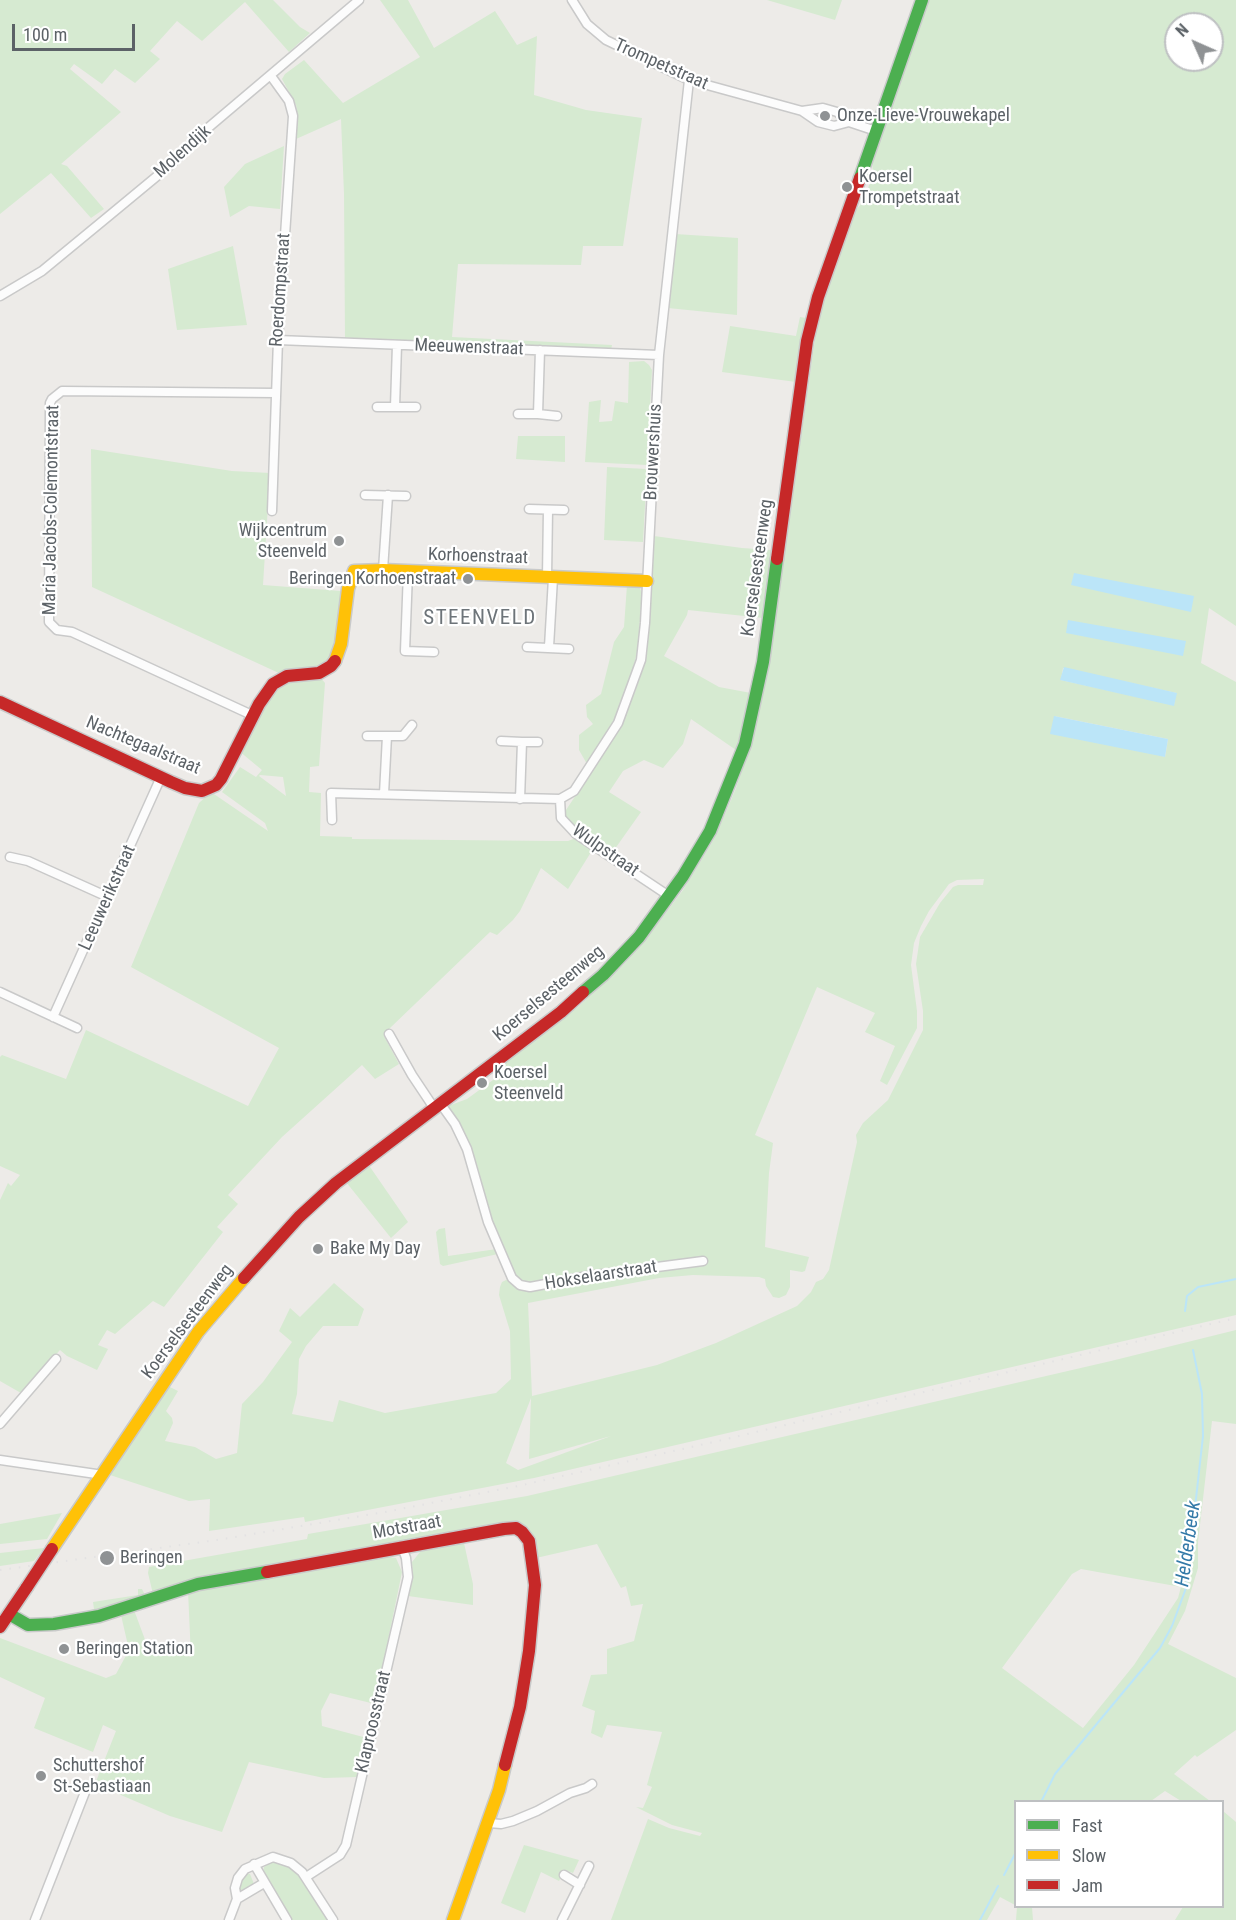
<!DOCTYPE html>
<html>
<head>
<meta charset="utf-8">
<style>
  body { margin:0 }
  #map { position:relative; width:1236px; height:1920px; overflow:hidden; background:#edebe8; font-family:"Roboto Condensed",sans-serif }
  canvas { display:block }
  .legend { position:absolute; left:1014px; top:1800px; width:210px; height:108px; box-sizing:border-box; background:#fff; border:2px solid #bec0c2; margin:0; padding:8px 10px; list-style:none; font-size:18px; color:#5c6267 }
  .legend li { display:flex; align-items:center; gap:12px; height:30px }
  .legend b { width:30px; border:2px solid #bec0c2 }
  .north { position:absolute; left:1164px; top:12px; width:60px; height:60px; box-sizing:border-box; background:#fff; border:2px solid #bec0c2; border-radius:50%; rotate:315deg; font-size:16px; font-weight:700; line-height:24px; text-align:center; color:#5c6267 }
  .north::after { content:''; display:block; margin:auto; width:21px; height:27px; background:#8f9294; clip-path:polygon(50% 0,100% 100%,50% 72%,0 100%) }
  .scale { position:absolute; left:12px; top:24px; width:123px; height:27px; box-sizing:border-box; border:3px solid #5c6267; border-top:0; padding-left:8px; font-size:18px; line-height:21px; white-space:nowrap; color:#5c6267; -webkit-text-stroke:4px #fff; paint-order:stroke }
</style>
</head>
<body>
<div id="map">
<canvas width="1236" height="1920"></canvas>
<ul class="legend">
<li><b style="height:8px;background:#4caf50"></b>Fast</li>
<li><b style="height:8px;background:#ffc107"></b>Slow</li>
<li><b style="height:8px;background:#c62828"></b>Jam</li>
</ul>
<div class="north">N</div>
<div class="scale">100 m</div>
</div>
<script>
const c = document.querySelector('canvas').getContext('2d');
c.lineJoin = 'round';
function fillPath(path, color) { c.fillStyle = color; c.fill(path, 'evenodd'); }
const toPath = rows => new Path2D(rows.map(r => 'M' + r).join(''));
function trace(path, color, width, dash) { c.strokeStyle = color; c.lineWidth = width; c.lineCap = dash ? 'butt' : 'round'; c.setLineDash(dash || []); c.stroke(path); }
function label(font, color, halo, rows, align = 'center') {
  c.font = font + ' "Roboto Condensed",sans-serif'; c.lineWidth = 4.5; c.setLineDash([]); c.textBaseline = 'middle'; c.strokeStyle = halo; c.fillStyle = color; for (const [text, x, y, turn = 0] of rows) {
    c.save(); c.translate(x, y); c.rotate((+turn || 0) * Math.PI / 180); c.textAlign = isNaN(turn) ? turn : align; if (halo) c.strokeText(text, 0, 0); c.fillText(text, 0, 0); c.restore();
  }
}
fillPath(toPath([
  [0,0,273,0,300,27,310,33,289,52,245,2,202,41,177,21,150,51,160,59,135,83,115,69,102,84,74,64,70,69,121,112,61,164,67,166,104,209,91,218,51,173,0,214],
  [380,0,408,0,434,48,495,11,517,45,537,36,534,95,586,110,642,118,623,246,583,246,581,265,458,264,452,337,612,345,611,350,345,339,344,194,341,119,296,139,298,118,296,105,282,79,285,74,304,60,343,103,420,57],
  [767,0,842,0,835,20],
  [928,0,1236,0,1236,626,1209,608,1201,663,1236,682,1236,1315,534,1478,305,1522,304,1517,209,1531,210,1499,189,1501,110,1475,168,1386,178,1391,166,1411,172,1418,173,1423,165,1441,195,1447,216,1459,237,1453,242,1404,263,1382,292,1342,279,1331,290,1308,300,1317,334,1283,364,1309,358,1326,323,1326,306,1346,299,1359,297,1394,292,1414,333,1422,339,1400,385,1413,496,1393,511,1379,510,1331,499,1295,500,1287,502,1282,508,1279,518,1289,531,1291,530,1284,522,1281,515,1276,490,1219,477,1165,466,1136,448,1106,467,1099,493,1080,501,1066,578,1007,624,964,646,939,683,890,714,839,725,814,736,788,755,730,767,676,817,325,823,300,854,212,864,201,873,173,872,160,874,153,880,140],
  [1176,24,1212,24,1212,60,1176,60],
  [1063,668,1176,693,1174,705,1061,680],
  [1054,716,1168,739,1165,757],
  [984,879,983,885,958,885,953,887,940,903,920,937,916,964,923,1011,923,1030,888,1100,863,1123,856,1135,857,1142,829,1270,823,1279,816,1282,811,1292,797,1306,716,1343,657,1365,532,1396,528,1303,659,1278,693,1275,759,1277,765,1279,766,1286,773,1297,779,1298,786,1295,790,1287,790,1270,802,1272,805,1271,809,1257,765,1247,769,1173,773,1143,755,1135,817,987,875,1013,865,1032,895,1046,880,1081,887,1085,917,1028,917,1011,911,965,914,943,921,926,929,911,949,884,957,880],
  [531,1398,529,1459,611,1436,518,1470,506,1463],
  [284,146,280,209,249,206,230,217,224,187,245,164],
  [675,234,738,238,737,315,668,308],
  [233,246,247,325,177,330,168,269],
  [800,317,806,318,796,382,722,372,730,326,796,336],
  [644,361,649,365,652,370,647,465,585,462,589,402,601,400,599,422,612,421,615,401,628,403,629,362],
  [518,436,565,436,565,462,516,459],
  [91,449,232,471,270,473,263,585,341,591,337,648,324,667,281,674,92,587],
  [607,467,647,469,643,542,604,540],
  [654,536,742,548,771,550,771,562,763,618,688,610,687,615,664,656,719,687,751,693,736,750,691,719,683,744,663,768,644,760,623,771,609,792,641,812,612,853,571,825,566,818,566,810,602,756,635,692,646,658],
  [638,584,642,593,638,649,628,687,614,722,587,764,579,750,579,735,593,724,587,717,586,705,601,694,614,642,624,627,627,585],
  [319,676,325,683,319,766,310,767,309,792,321,793,320,836,352,837,352,839,552,841,568,841,576,838,593,849,568,889,541,868,520,911,513,920,497,935,490,932,390,1028,384,1036,399,1064,375,1079,362,1065,282,1137,228,1195,238,1204,217,1227,223,1232,164,1307,153,1301,115,1334,107,1330,98,1345,108,1349,97,1370,67,1356,60,1350,21,1393,0,1381,0,1200,8,1183,11,1186,20,1175,0,1166,0,1057,2,1055,66,1079,86,1030,248,1106,279,1048,131,967,199,803,211,792,268,831,265,823,222,792,240,767,256,777,262,770,239,751,266,697,279,683],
  [260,775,283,777,286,796,259,776],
  [368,1164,408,1222,391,1238,346,1182],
  [445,1228,448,1256,497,1249,498,1254,443,1266,440,1264,436,1232,439,1229],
  [1236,1330,1236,1424,1212,1421,1198,1542,1198,1568,1185,1611,1168,1644,1236,1678,1236,1730,1197,1757,1195,1755,1174,1774,1210,1801,1181,1801,1165,1791,1151,1801,1016,1802,1015,1905,1000,1897,987,1920,611,1920,648,1819,669,1828,700,1836,702,1833,672,1825,636,1807,643,1808,652,1787,647,1785,662,1732,607,1725,602,1738,591,1733,595,1711,582,1706,591,1675,607,1674,607,1649,634,1641,643,1604,631,1606,626,1586,621,1588,597,1544,536,1558,526,1529,153,1594,148,1573,149,1567,307,1539,308,1534,527,1496,1111,1361],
  [1081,1569,1181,1587,1178,1598,1134,1665,1083,1728,1002,1668,1072,1574],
  [62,1513,47,1539,0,1544,0,1524],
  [464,1543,473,1584,473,1605,408,1596,413,1578,412,1562,420,1552,431,1548],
  [44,1548,34,1561,0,1566,0,1553],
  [389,1557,396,1558,402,1572,375,1704,330,1693,321,1711,322,1726,367,1738,358,1777,324,1778,249,1762,222,1832,170,1816,95,1784,116,1731,103,1725,93,1752,34,1728,45,1698,0,1677,0,1638,106,1678,116,1674,129,1650,121,1615,134,1610,147,1645,191,1657,188,1591],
  [138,1589,142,1589,144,1593,144,1596,136,1601,92,1612,91,1610,94,1609,93,1602,138,1595],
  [1223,1811,1236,1822,1236,1920,1175,1920,1183,1907,1222,1906,1222,1832,1224,1829,1223,1828],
  [524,1845,579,1860,573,1873,565,1870,559,1881,541,1872,525,1913,501,1903],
  [271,1861,278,1861,297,1870,329,1920,292,1920,263,1875,264,1867],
  [246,1873,250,1874,254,1884,241,1892,239,1886],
  [1017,1907,1032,1907,1033,1920,1016,1920]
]), '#d6ead1');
fillPath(toPath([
  [1074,573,1194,596,1191,612,1071,585],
  [1068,620,1186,641,1183,656,1066,633],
  [1064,667,1177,693,1174,706,1060,680],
  [1054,716,1168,739,1165,757,1050,734]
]), '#bbe5f8');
trace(toPath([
  [1185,1311,1187,1296,1198,1287,1236,1279],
  [1041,1802,1055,1774,1160,1648,1172,1626,1186,1588,1203,1436,1202,1394,1193,1350],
  [1004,1875,1016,1852],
  [980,1920,998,1886]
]), '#bbe5f8', 2);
const street = toPath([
  [572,0,587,24,606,40,689,80,802,111,818,122,834,126,849,122],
  [271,76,289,101,293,116,278,340,272,511],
  [802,111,823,108,837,112,849,122,876,131],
  [0,296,42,271,110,215,168,167,209,127,359,0],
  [278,340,659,355],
  [540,350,538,414,557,416],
  [377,407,416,407],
  [395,407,397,345],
  [518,414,538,414],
  [365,495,406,496],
  [529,509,564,510],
  [383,570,388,495],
  [408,572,405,651,434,652],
  [547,577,548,510],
  [527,647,569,649],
  [549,647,553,578],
  [254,716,72,632,57,630,49,622,50,403,52,399,62,391,276,393],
  [367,736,387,736,384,794],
  [387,736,403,736,412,725],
  [501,741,522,742,520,799],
  [522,742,538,742],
  [560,799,574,791,618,723,641,660,645,623,659,355,689,80],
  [332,820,331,793,560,799,561,818,576,834,669,896],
  [10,857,28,861,108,897],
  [0,992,77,1028],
  [53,1017,161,777],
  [389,1034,412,1075,434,1108],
  [440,1103,455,1124,467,1149,488,1222,512,1278,520,1285,530,1287,588,1276,703,1261],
  [0,1424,56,1359],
  [0,1460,103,1475],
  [489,1823,501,1824,513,1821,537,1811,570,1793,586,1788,592,1784],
  [254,1864,287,1920],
  [564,1875,580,1885],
  [306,1877,340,1855,346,1845,408,1577,406,1558,402,1547],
  [237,1899,235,1888,238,1878,245,1869,273,1857,291,1863,302,1872,333,1920],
  [35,1920,87,1787],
  [229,1920,237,1899,264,1883],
  [562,1920,589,1866]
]);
const fast = toPath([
  [860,178,922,0],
  [583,992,603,975,639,937,683,876,710,831,745,744,763,662,777,559],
  [9,1614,28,1625,54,1624,99,1616,198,1584,267,1572]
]);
const slow = toPath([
  [335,661,341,644,348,589,354,571,383,570,647,581],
  [52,1549,198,1332,244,1278],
  [453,1920,499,1790,505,1765]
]);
const jam = toPath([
  [777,559,807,341,818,297,860,178],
  [0,702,171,782,185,788,202,791,216,785,221,779,259,704,273,684,287,676,319,673,331,666,335,661],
  [244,1278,299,1217,336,1183,561,1012,583,992],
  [267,1572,504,1529,516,1528,522,1532,529,1541,535,1585,529,1651,520,1707,505,1765],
  [0,1627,27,1587]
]);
trace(street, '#c9c9c9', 11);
trace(fast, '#c9caca', 15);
trace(slow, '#c9caca', 15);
trace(jam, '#c9caca', 15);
trace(street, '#fcfcfc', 8);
trace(fast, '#4caf50', 12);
trace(slow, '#ffc107', 12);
trace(jam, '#c62828', 12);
trace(toPath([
  [0,1570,217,1540,385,1512,518,1486,718,1441,1236,1318]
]), '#e3e2e3', 2, [1.5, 8]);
const jamBridge = toPath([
  [27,1587,52,1549]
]);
trace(jamBridge, '#c9caca', 15, []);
trace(jamBridge, '#c62828', 12);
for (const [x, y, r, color] of [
  [825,116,6,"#8f9294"],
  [847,187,6,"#8f9294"],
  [339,541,6,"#8f9294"],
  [468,579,6,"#8f9294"],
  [482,1083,6,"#8f9294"],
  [318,1249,6,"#8f9294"],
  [107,1558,8,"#8f9294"],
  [64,1649,6,"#8f9294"],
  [41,1776,6,"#8f9294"]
]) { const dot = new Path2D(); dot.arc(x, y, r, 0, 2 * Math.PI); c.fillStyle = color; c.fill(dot); trace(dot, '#fff', 2); }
label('18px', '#5c6267', '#fff', [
  ["Trompetstraat",661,65,24],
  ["Molendijk",183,152,-42],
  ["Roerdompstraat",281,290,-86],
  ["Meeuwenstraat",469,348,2],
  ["Brouwershuis",654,452,-87],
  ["Maria Jacobs-Colemontstraat",52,510,-89],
  ["Korhoenstraat",478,557,2],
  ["Koerselsesteenweg",758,568,-82],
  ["Nachtegaalstraat",143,746,23],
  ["Wulpstraat",605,851,35],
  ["Leeuwerikstraat",108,898,-66],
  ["Koerselsesteenweg",549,994,-40],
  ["Hokselaarstraat",601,1276,-9],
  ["Koerselsesteenweg",188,1322,-53],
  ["Motstraat",407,1528,-10],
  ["Klaproosstraat",374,1722,-77]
]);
label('18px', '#5c6267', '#fff', [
  ["Onze-Lieve-Vrouwekapel",837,116],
  ["Koersel",859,177],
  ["Trompetstraat",859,198],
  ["Wijkcentrum",327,531,"right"],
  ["Steenveld",327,552,"right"],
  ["Beringen Korhoenstraat",456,579,"right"],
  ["Koersel",494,1073],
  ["Steenveld",494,1094],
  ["Bake My Day",330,1249],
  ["Beringen",120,1558],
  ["Beringen Station",76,1649],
  ["Schuttershof",53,1766],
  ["St-Sebastiaan",53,1787]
], 'left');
label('italic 20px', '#347aa8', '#fff', [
  ["Helderbeek",1189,1544,-82]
]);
c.letterSpacing = '1.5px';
label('21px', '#6d7479', '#fff', [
  ["STEENVELD",480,619]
]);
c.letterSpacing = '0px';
</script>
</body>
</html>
